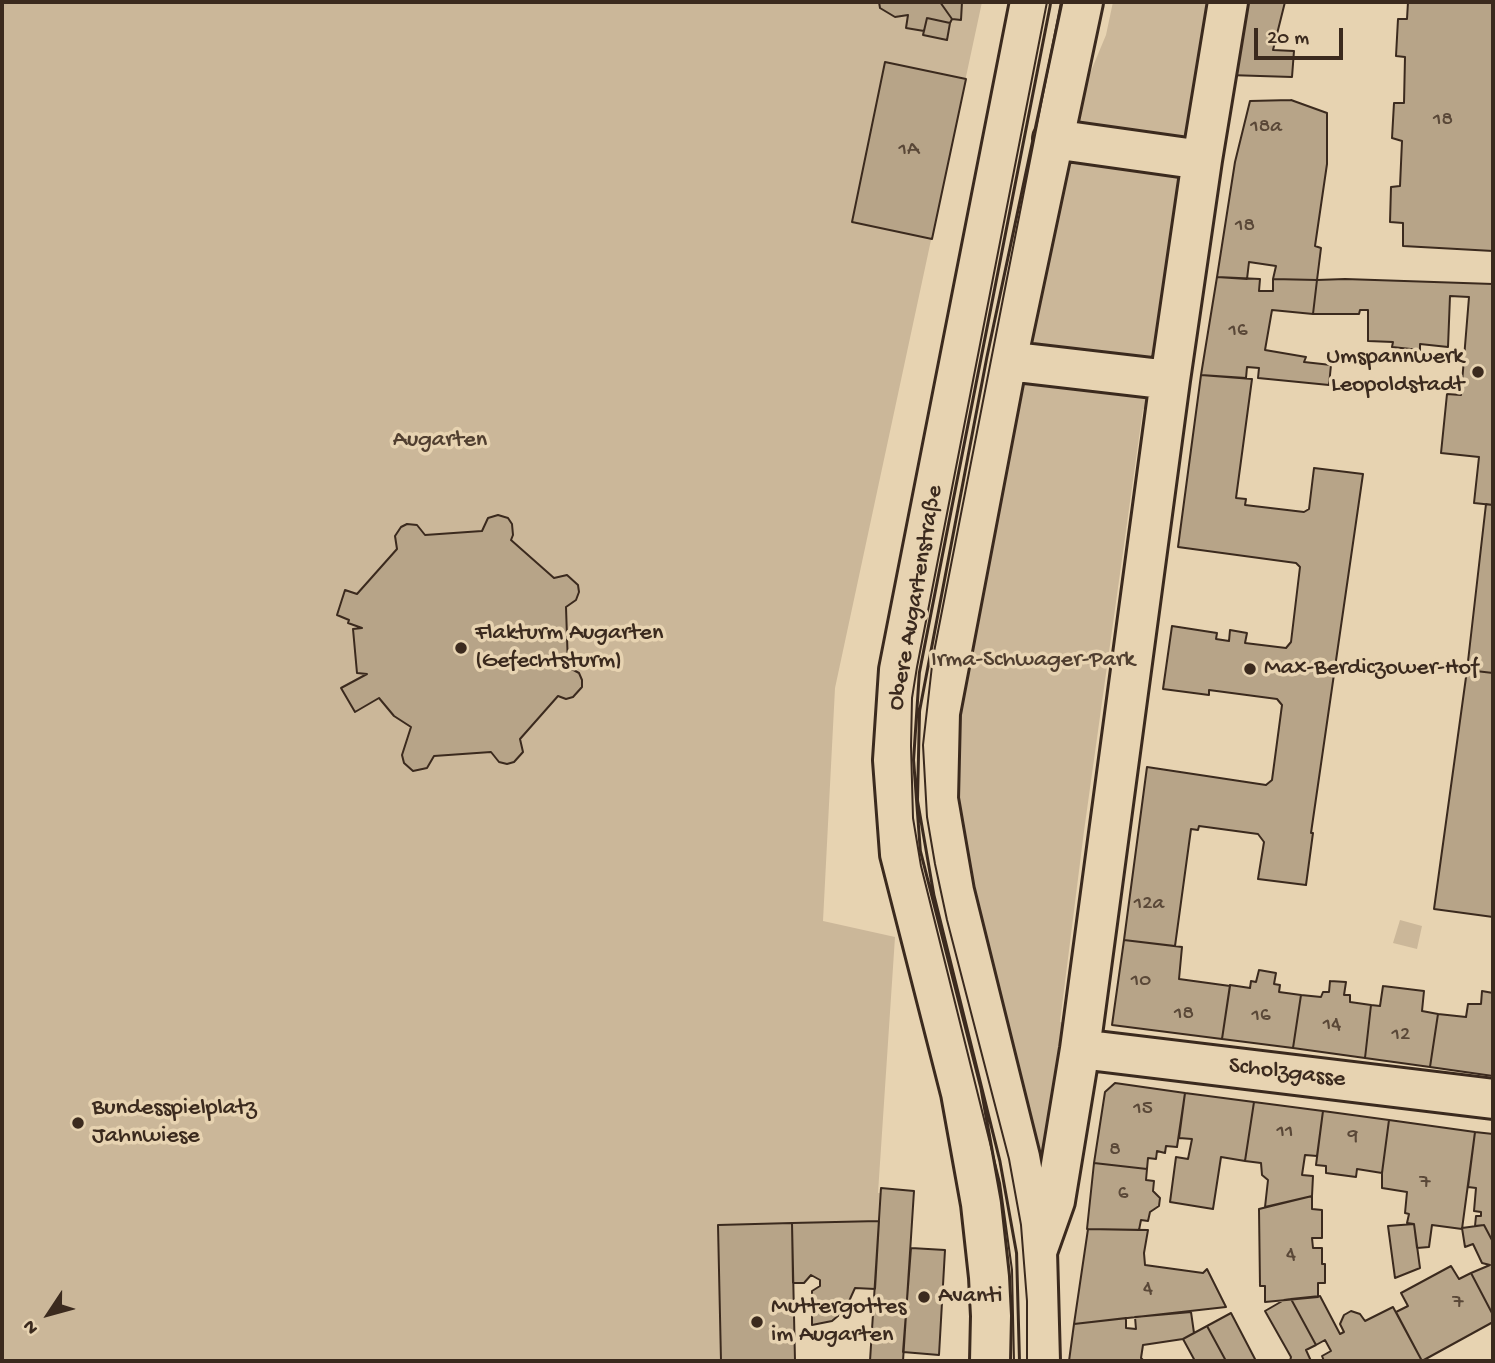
<!DOCTYPE html>
<html>
<head>
<meta charset="utf-8">
<style>
  body { margin:0 }
  #map { position:relative; width:1495px; height:1363px; overflow:hidden; background:#e7d3b1; font-family:"Gochi Hand",sans-serif }
  canvas { display:block }
  .frame { position:absolute; inset:0; border:4px solid #3b2a1e; pointer-events:none }
  .north { position:absolute; left:14px; top:1279px; width:70px; height:70px; -webkit-text-stroke:5px #e7d3b1; paint-order:stroke; rotate:234deg; font-size:19px; font-weight:700; line-height:28px; text-align:center; color:#3b2a1e }
  .north::after { content:''; display:block; margin:auto; width:24px; height:32px; background:#3b2a1e; clip-path:polygon(50% 0,100% 100%,50% 72%,0 100%) }
  .scale { position:absolute; left:1254px; top:28px; width:89px; height:32px; box-sizing:border-box; border:4px solid #3b2a1e; border-top:0; padding-left:9px; font-size:21px; line-height:24px; white-space:nowrap; color:#3b2a1e; -webkit-text-stroke:5px #e7d3b1; paint-order:stroke }
</style>
</head>
<body>
<div id="map">
<canvas width="1495" height="1363"></canvas>
<div class="frame"></div>
<div class="north">N</div>
<div class="scale">20 m</div>
</div>
<script>
const c = document.querySelector('canvas').getContext('2d');
c.lineJoin = 'round';
function fillPath(path, color) { c.fillStyle = color; c.fill(path, 'evenodd'); }
const toPath = rows => new Path2D(rows.map(r => 'M' + r).join(''));
function trace(path, color, width, dash) { c.strokeStyle = color; c.lineWidth = width; c.lineCap = dash ? 'butt' : 'round'; c.setLineDash(dash || []); c.stroke(path); }
function label(font, color, halo, rows, align = 'center') {
  c.font = font + ' "Gochi Hand",sans-serif'; c.lineWidth = 7; c.setLineDash([]); c.textBaseline = 'middle'; c.strokeStyle = halo; c.fillStyle = color; for (const [text, x, y, turn = 0] of rows) {
    c.save(); c.translate(x, y); c.rotate((+turn || 0) * Math.PI / 180); c.textAlign = isNaN(turn) ? turn : align; if (halo) c.strokeText(text, 0, 0); c.fillText(text, 0, 0); c.restore();
  }
}
fillPath(toPath([
  [2,2,982,2,835,688,823,921,895,937,878,1193,881,1193,879,1221,718,1225,721,1361,2,1361],
  [1113,2,1215,2,1151,410,1143,409,1084,831,1060,1022,1065,1023,1042,1185,958,843,951,782,958,656,1076,107,1106,35],
  [1400,920,1422,926,1417,949,1393,943]
]), '#cbb799');
const building = toPath([
  [879,2,940,2,952,19,950,23,927,18,924,31,906,28,908,15,895,17,880,8,879,2],
  [940,2,962,2,961,20,952,19,940,2],
  [1247,2,1285,2,1273,50,1294,51,1292,77,1228,75,1247,2],
  [1408,2,1493,3,1493,251,1403,246,1403,223,1390,222,1391,187,1400,186,1402,141,1392,138,1394,103,1404,103,1405,57,1396,56,1398,19,1407,19,1408,2],
  [927,18,950,23,947,40,923,35,927,18],
  [885,62,966,79,932,239,852,222,885,62],
  [1291,100,1327,113,1327,164,1315,246,1321,248,1317,280,1273,279,1276,266,1249,262,1247,279,1217,277,1235,162,1250,101,1291,100],
  [1217,277,1260,279,1259,291,1273,291,1273,279,1317,280,1313,314,1272,310,1265,350,1306,357,1304,362,1331,365,1329,385,1258,378,1259,368,1247,367,1246,378,1201,375,1217,277],
  [1345,279,1493,284,1493,505,1474,503,1479,457,1441,453,1447,394,1461,395,1469,297,1450,296,1448,347,1420,344,1420,350,1392,347,1393,342,1368,341,1368,310,1360,310,1359,314,1313,314,1317,280,1345,279],
  [1201,375,1252,379,1236,498,1246,499,1245,505,1304,512,1309,509,1314,468,1363,474,1311,833,1313,833,1306,885,1258,879,1264,842,1258,834,1199,826,1198,830,1191,829,1175,946,1124,940,1147,767,1266,785,1272,780,1282,705,1277,699,1209,690,1209,695,1163,689,1172,626,1217,633,1216,639,1229,641,1230,630,1247,633,1245,643,1286,648,1291,642,1300,567,1296,563,1178,547,1201,375],
  [1486,504,1493,505,1493,673,1467,670,1486,504],
  [498,515,508,518,512,524,513,535,511,540,554,578,567,575,578,585,579,592,576,600,566,607,568,667,579,673,582,680,582,687,573,697,566,699,558,696,520,739,523,752,514,762,507,764,499,762,491,752,434,756,427,768,413,771,404,763,402,755,411,727,394,716,379,698,355,712,341,688,367,674,357,673,353,629,362,628,348,623,349,620,337,615,345,590,357,594,397,549,395,536,401,527,407,524,417,525,425,535,482,531,488,518,498,515],
  [1467,670,1493,673,1493,917,1434,909,1467,670],
  [1124,940,1182,947,1179,979,1230,986,1222,1039,1112,1025,1124,940],
  [1259,970,1276,973,1274,984,1280,985,1279,992,1301,995,1293,1048,1222,1039,1230,985,1250,988,1251,981,1256,982,1259,970],
  [1330,981,1346,982,1344,995,1350,995,1350,1002,1371,1005,1365,1058,1293,1048,1301,995,1321,997,1323,992,1329,992,1330,981],
  [1383,986,1424,991,1422,1011,1438,1014,1430,1067,1365,1058,1371,1005,1380,1006,1383,986],
  [1482,991,1493,993,1493,1076,1430,1067,1438,1014,1466,1017,1468,1004,1481,1004,1482,991],
  [1115,1083,1185,1093,1177,1147,1166,1146,1165,1153,1157,1151,1156,1159,1148,1158,1147,1169,1094,1163,1105,1092,1115,1083],
  [1185,1093,1254,1102,1245,1161,1221,1157,1213,1209,1170,1202,1176,1157,1188,1159,1192,1139,1179,1138,1185,1093],
  [1254,1102,1323,1111,1317,1156,1305,1155,1302,1175,1313,1176,1312,1196,1265,1207,1268,1180,1262,1175,1261,1163,1245,1161,1254,1102],
  [1323,1111,1389,1120,1382,1173,1357,1169,1356,1177,1326,1173,1326,1166,1316,1165,1323,1111],
  [1389,1120,1475,1132,1462,1229,1432,1225,1429,1247,1417,1248,1414,1224,1407,1223,1409,1214,1405,1213,1407,1192,1382,1188,1382,1173,1389,1120],
  [1475,1132,1493,1134,1493,1242,1484,1225,1475,1226,1476,1216,1481,1216,1481,1212,1474,1211,1476,1188,1468,1187,1475,1132],
  [1094,1163,1147,1169,1146,1180,1154,1181,1153,1191,1160,1198,1159,1206,1150,1212,1148,1221,1141,1220,1139,1230,1087,1229,1094,1163],
  [881,1188,914,1191,903,1361,870,1361,881,1188],
  [1312,1196,1312,1209,1322,1210,1322,1238,1312,1238,1313,1248,1322,1248,1322,1264,1325,1264,1325,1283,1318,1283,1318,1297,1265,1302,1265,1286,1260,1286,1259,1209,1312,1196],
  [879,1221,875,1289,855,1288,845,1310,832,1321,812,1325,812,1291,820,1286,820,1280,811,1275,804,1283,793,1283,792,1223,879,1221],
  [792,1223,795,1361,721,1361,718,1225,792,1223],
  [1414,1224,1420,1268,1395,1278,1388,1226,1414,1224],
  [1484,1225,1493,1242,1493,1315,1471,1273,1490,1265,1482,1263,1473,1244,1465,1247,1462,1228,1484,1225],
  [1088,1229,1148,1230,1144,1253,1145,1265,1203,1273,1207,1269,1226,1307,1074,1324,1088,1229],
  [911,1248,945,1250,939,1355,903,1352,911,1248],
  [1451,1266,1459,1279,1471,1273,1493,1315,1493,1322,1422,1361,1396,1312,1408,1306,1401,1293,1451,1266],
  [1320,1296,1340,1334,1344,1332,1340,1324,1344,1315,1351,1311,1360,1314,1365,1321,1393,1307,1422,1361,1324,1361,1322,1356,1331,1351,1325,1340,1316,1345,1291,1299,1320,1296],
  [1291,1299,1316,1345,1306,1350,1311,1361,1290,1361,1291,1357,1265,1311,1284,1300,1291,1299],
  [1191,1312,1194,1333,1183,1339,1143,1345,1141,1358,1144,1361,1069,1361,1074,1324,1126,1318,1126,1328,1136,1329,1135,1317,1191,1312],
  [1231,1313,1256,1361,1226,1361,1207,1326,1231,1313],
  [1207,1326,1226,1361,1195,1361,1183,1339,1207,1326]
]);
fillPath(building, '#b7a488');
trace(building, '#3b2a1e', 2);
const minor = toPath([
  [1053,139,1202,160],
  [1007,361,1170,380],
  [1080,1049,1493,1099],
  [1038,1249,1055,1201,1080,1049,1170,380,1202,160,1228,2],
  [990,1361,991,1316,989,1277,981,1204,961,1093,900,854,893,760,899,670,1030,2],
  [1040,1361,1037,1251,1020,1157,954,891,938,799,940,713,1007,361,1083,2]
]);
trace(minor, '#3b2a1e', 44);
trace(minor, '#e7d3b1', 38);
trace(toPath([
  [1014,1361,1012,1270,1000,1183,921,866,913,818,911,746,912,698,917,667,1047,2],
  [1027,1361,1027,1301,1021,1225,1009,1159,947,920,935,864,927,817,923,745,933,657,1061,2]
]), '#3b2a1e', 2);
for (const [x, y, r, color] of [
  [1478,372,7,"#3b2a1e"],
  [461,648,7,"#3b2a1e"],
  [1250,669,7,"#3b2a1e"],
  [78,1123,7,"#3b2a1e"],
  [924,1297,7,"#3b2a1e"],
  [757,1322,7,"#3b2a1e"]
]) { const dot = new Path2D(); dot.arc(x, y, r, 0, 2 * Math.PI); c.fillStyle = color; c.fill(dot); trace(dot, '#e7d3b1', 2.5); }
label('21px', '#5a4838', null, [
  ["18",1443,121],
  ["18a",1266,128],
  ["1A",909,151],
  ["18",1245,227],
  ["16",1238,332],
  ["12a",1149,905],
  ["10",1141,982],
  ["18",1184,1015],
  ["16",1261,1017],
  ["14",1332,1026],
  ["12",1401,1036],
  ["15",1143,1110],
  ["11",1285,1133],
  ["9",1353,1138],
  ["8",1115,1151],
  ["7",1425,1184],
  ["6",1123,1195],
  ["4",1291,1256],
  ["4",1148,1290],
  ["7",1458,1304]
]);
label('24px', '#3b2a1e', '#e7d3b1', [
  ["Umspannwerk",1464,358,"right"],
  ["Leopoldstadt",1464,386,"right"],
  ["Flakturm Augarten",475,634],
  ["(Gefechtsturm)",475,662],
  ["Max-Berdiczower-Hof",1264,669],
  ["Bundesspielplatz",92,1109],
  ["Jahnwiese",92,1137],
  ["Avanti",938,1297],
  ["Muttergottes",771,1308],
  ["im Augarten",771,1336]
], 'left');
label('24px', '#513f30', '#e7d3b1', [
  ["Augarten",440,441],
  ["Irma-Schwager-Park",1033,661]
]);
label('24px', '#3b2a1e', '#e7d3b1', [
  ["Obere Augartenstraße",917,598,-80],
  ["Scholzgasse",1287,1074,7]
]);
</script>
</body>
</html>
